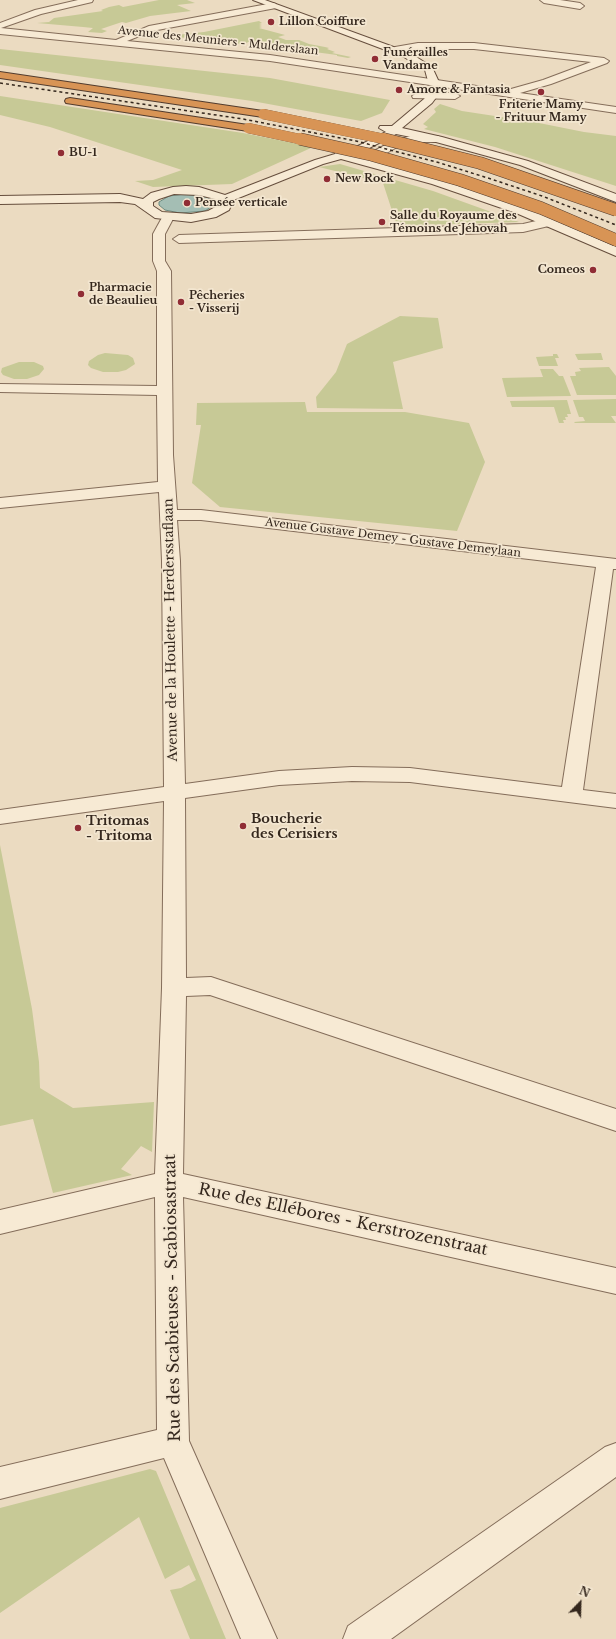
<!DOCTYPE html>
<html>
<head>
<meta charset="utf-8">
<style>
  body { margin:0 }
  #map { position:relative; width:616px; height:1639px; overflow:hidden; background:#ebdbc1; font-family:"Libre Baskerville",serif }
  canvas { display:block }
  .north { position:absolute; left:560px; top:1583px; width:40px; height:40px; -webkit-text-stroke:3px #f3e6d0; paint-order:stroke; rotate:23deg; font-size:11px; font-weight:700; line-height:16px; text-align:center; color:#34271d }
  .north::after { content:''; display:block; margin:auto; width:14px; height:18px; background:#34271d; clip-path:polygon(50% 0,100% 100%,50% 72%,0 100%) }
</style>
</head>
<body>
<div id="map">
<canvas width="616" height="1639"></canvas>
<div class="north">N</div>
</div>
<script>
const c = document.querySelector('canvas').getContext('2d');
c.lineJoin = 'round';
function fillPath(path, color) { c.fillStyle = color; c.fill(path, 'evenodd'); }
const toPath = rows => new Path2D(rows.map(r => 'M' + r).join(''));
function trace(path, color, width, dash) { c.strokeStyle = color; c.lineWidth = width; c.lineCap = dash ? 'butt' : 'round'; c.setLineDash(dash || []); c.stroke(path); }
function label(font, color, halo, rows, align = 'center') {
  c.font = font + ' "Libre Baskerville",serif'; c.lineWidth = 3.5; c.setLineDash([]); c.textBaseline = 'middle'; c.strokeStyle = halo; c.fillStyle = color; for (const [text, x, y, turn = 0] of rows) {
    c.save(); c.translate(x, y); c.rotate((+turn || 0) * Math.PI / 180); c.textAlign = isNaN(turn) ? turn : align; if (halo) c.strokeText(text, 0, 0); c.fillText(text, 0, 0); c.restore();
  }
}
fillPath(toPath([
  [159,0,187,0,195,3,177,5,191,11,150,16,126,23,122,22,101,29,107,31,102,33,88,32,93,28,83,27,37,23,49,22,54,18,103,11,101,10,109,7,119,5,123,7],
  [259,21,262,23,259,24,262,25,259,26,262,27,259,28,285,35,278,37,286,40,299,40,309,44,325,47,329,48,327,49,335,52,332,53,351,57,348,58,337,56,337,55,292,49,293,48,255,45,257,43,248,42,244,45,226,42,228,40,219,39,216,41,167,36,204,32],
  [0,49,270,78,390,100,382,113,361,121,252,101,0,65],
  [0,96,243,133,313,147,232,184,153,187,135,181,153,180,182,170,50,127,0,115],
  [440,104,462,111,534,122,584,132,616,136,616,186,495,147,424,129,428,127,423,124,436,112,434,109],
  [340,164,433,191,519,222,397,226,383,183,319,167],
  [400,316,438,318,443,348,393,362,403,409,317,408,316,397,336,372,347,344],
  [105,353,128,355,133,358,135,364,126,370,118,372,103,372,91,368,88,365,89,361,98,355],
  [601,353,603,360,578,360,575,354],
  [553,354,557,354,559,358,555,358,558,366,539,366,536,357,553,356],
  [19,362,34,362,43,366,44,369,39,375,27,379,14,379,3,375,1,372,2,368],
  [609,367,616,376,616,395,577,395,570,376,576,376,575,372,581,371,579,368],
  [540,369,553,369,559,376,563,376,571,396,507,397,502,378,543,377],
  [616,399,616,416,611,416,616,423,575,423,574,422,585,421,583,417,579,417,573,400],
  [567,400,571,414,567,414,568,417,565,417,566,420,563,420,564,423,559,423,554,407,512,407,510,401],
  [305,402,307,412,405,412,469,423,485,462,457,531,220,507,192,483,201,425,196,425,197,403],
  [0,845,32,1009,39,1062,40,1088,73,1108,154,1102,152,1152,141,1146,121,1169,132,1175,53,1193,33,1119,0,1126],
  [150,1469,156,1471,226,1639,190,1639,170,1590,181,1588,196,1580,189,1565,165,1579,139,1517,0,1613,0,1508]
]), '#c7c996');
const water = toPath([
  [185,194,208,197,215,202,214,205,205,211,180,213,165,210,159,205,159,202,169,196,185,194]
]);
fillPath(water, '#a4beb4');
trace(water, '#6b8b81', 1);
const street = toPath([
  [78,0,93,0,92,2,41,14,1,28,116,40,149,26,273,3,276,4,276,8,152,31,127,41,270,55,510,91,511,89,543,80,591,62,474,49,418,49,395,53,390,50,395,47,418,43,474,43,604,58,609,61,607,63,551,84,520,93,616,107,616,113,270,61,0,34,0,23,35,10,78,0],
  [540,0,560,0,580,3,584,6,580,9,544,3,540,0],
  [417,93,455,93,460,96,455,99,413,98,412,96,417,93],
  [411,136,438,136,443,139,438,142,412,142,399,146,383,155,379,166,371,166,369,164,374,151,391,142,411,136],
  [168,213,174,217,165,234,165,261,171,271,173,455,177,510,201,510,616,559,616,569,613,569,583,790,616,794,616,808,410,782,352,781,279,785,185,798,186,978,211,977,220,980,616,1109,616,1131,210,995,186,996,183,1174,616,1268,616,1294,183,1197,189,1441,277,1639,241,1639,164,1458,0,1499,0,1467,157,1430,155,1197,0,1234,0,1210,155,1174,162,988,164,801,0,824,0,810,164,787,162,561,159,492,0,508,0,498,158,482,157,395,0,392,0,384,157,386,157,271,153,261,153,234,164,214,168,213],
  [177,520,201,520,596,567,562,787,410,768,352,767,279,771,185,784,180,561,177,520],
  [549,218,555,222,553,225,523,232,179,243,173,239,179,235,523,224,549,218],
  [616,1443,616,1477,391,1639,343,1639,348,1626,605,1447,616,1443]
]);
const secondary = toPath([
  [253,0,265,0,410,53,432,67,438,80,444,87,432,103,402,128,442,137,528,161,616,194,616,202,520,165,436,142,396,134,354,156,440,180,524,207,616,247,616,256,516,213,432,184,341,159,323,164,231,201,232,203,229,210,216,217,191,222,155,218,135,204,120,202,0,204,0,196,120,194,143,199,151,193,173,187,186,186,199,187,225,195,315,160,335,154,336,152,348,151,386,132,379,128,380,126,392,126,424,99,434,87,428,81,425,70,404,57,253,0],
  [174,194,199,195,215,199,220,203,219,205,208,211,191,214,162,212,153,206,153,202,159,199,174,194]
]);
const highway = toPath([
  [0,72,263,111,268,114,263,117,0,78,0,72],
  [70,98,248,125,253,128,248,131,66,103,65,101,66,99,70,98]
]);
trace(street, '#846d5a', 2);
trace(secondary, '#664e3d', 2);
trace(highway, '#523c2e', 2);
fillPath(street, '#f7ead4');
fillPath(secondary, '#f7ead4');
fillPath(highway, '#d89455');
trace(toPath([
  [0,83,243,119,356,141,440,163,491,179,542,196,616,225]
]), '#34271d', 1.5, [3, 3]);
const highwayBridgeFar1 = toPath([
  [263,114,389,140],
  [248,128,304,140]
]);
const highwayBridge = toPath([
  [300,139,372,155,460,180,541,208,616,240],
  [384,139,480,163,616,210]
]);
trace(highwayBridgeFar1, '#523c2e', 10, []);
trace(highwayBridge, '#523c2e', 13, []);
trace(highwayBridgeFar1, '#d89455', 10);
trace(highwayBridge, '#d89455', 12);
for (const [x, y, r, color] of [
  [271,22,4,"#902d35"],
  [375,59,4,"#902d35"],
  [399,90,4,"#902d35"],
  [541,92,4,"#902d35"],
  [61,153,4,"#902d35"],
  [327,179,4,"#902d35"],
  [187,203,4,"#902d35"],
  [382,222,4,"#902d35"],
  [593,270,4,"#902d35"],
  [81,294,4,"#902d35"],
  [181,302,4,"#902d35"],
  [243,826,4,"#902d35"],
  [78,828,4,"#902d35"]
]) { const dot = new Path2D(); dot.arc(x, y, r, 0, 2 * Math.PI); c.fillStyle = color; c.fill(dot); trace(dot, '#f3e6d0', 1.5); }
label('bold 11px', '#34271d', '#f3e6d0', [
  ["Lillon Coiffure",279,22],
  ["Funérailles",383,53],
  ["Vandame",383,66],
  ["Amore & Fantasia",407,90],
  ["Friterie Mamy",541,105,"center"],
  ["- Frituur Mamy",541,118,"center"],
  ["BU-1",69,153],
  ["New Rock",335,179],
  ["Pensée verticale",195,203],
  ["Salle du Royaume des",390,216],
  ["Témoins de Jéhovah",390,229],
  ["Comeos",585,270,"right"],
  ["Pharmacie",89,288],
  ["de Beaulieu",89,301],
  ["Pêcheries",189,296],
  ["- Visserij",189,309]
], 'left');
label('11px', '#34271d', '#f3e6d0', [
  ["Avenue des Meuniers - Mulderslaan",218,41,6],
  ["Avenue Gustave Demey - Gustave Demeylaan",393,538,7]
]);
label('13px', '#34271d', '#f3e6d0', [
  ["Avenue de la Houlette - Herdersstaflaan",171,630,-91]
]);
label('bold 13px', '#34271d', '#f3e6d0', [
  ["Boucherie",251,819],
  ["des Cerisiers",251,834],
  ["Tritomas",86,821],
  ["- Tritoma",86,836]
], 'left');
label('16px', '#34271d', '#f3e6d0', [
  ["Rue des Ellébores - Kerstrozenstraat",343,1220,12],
  ["Rue des Scabieuses - Scabiosastraat",173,1298,-91]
]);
</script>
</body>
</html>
